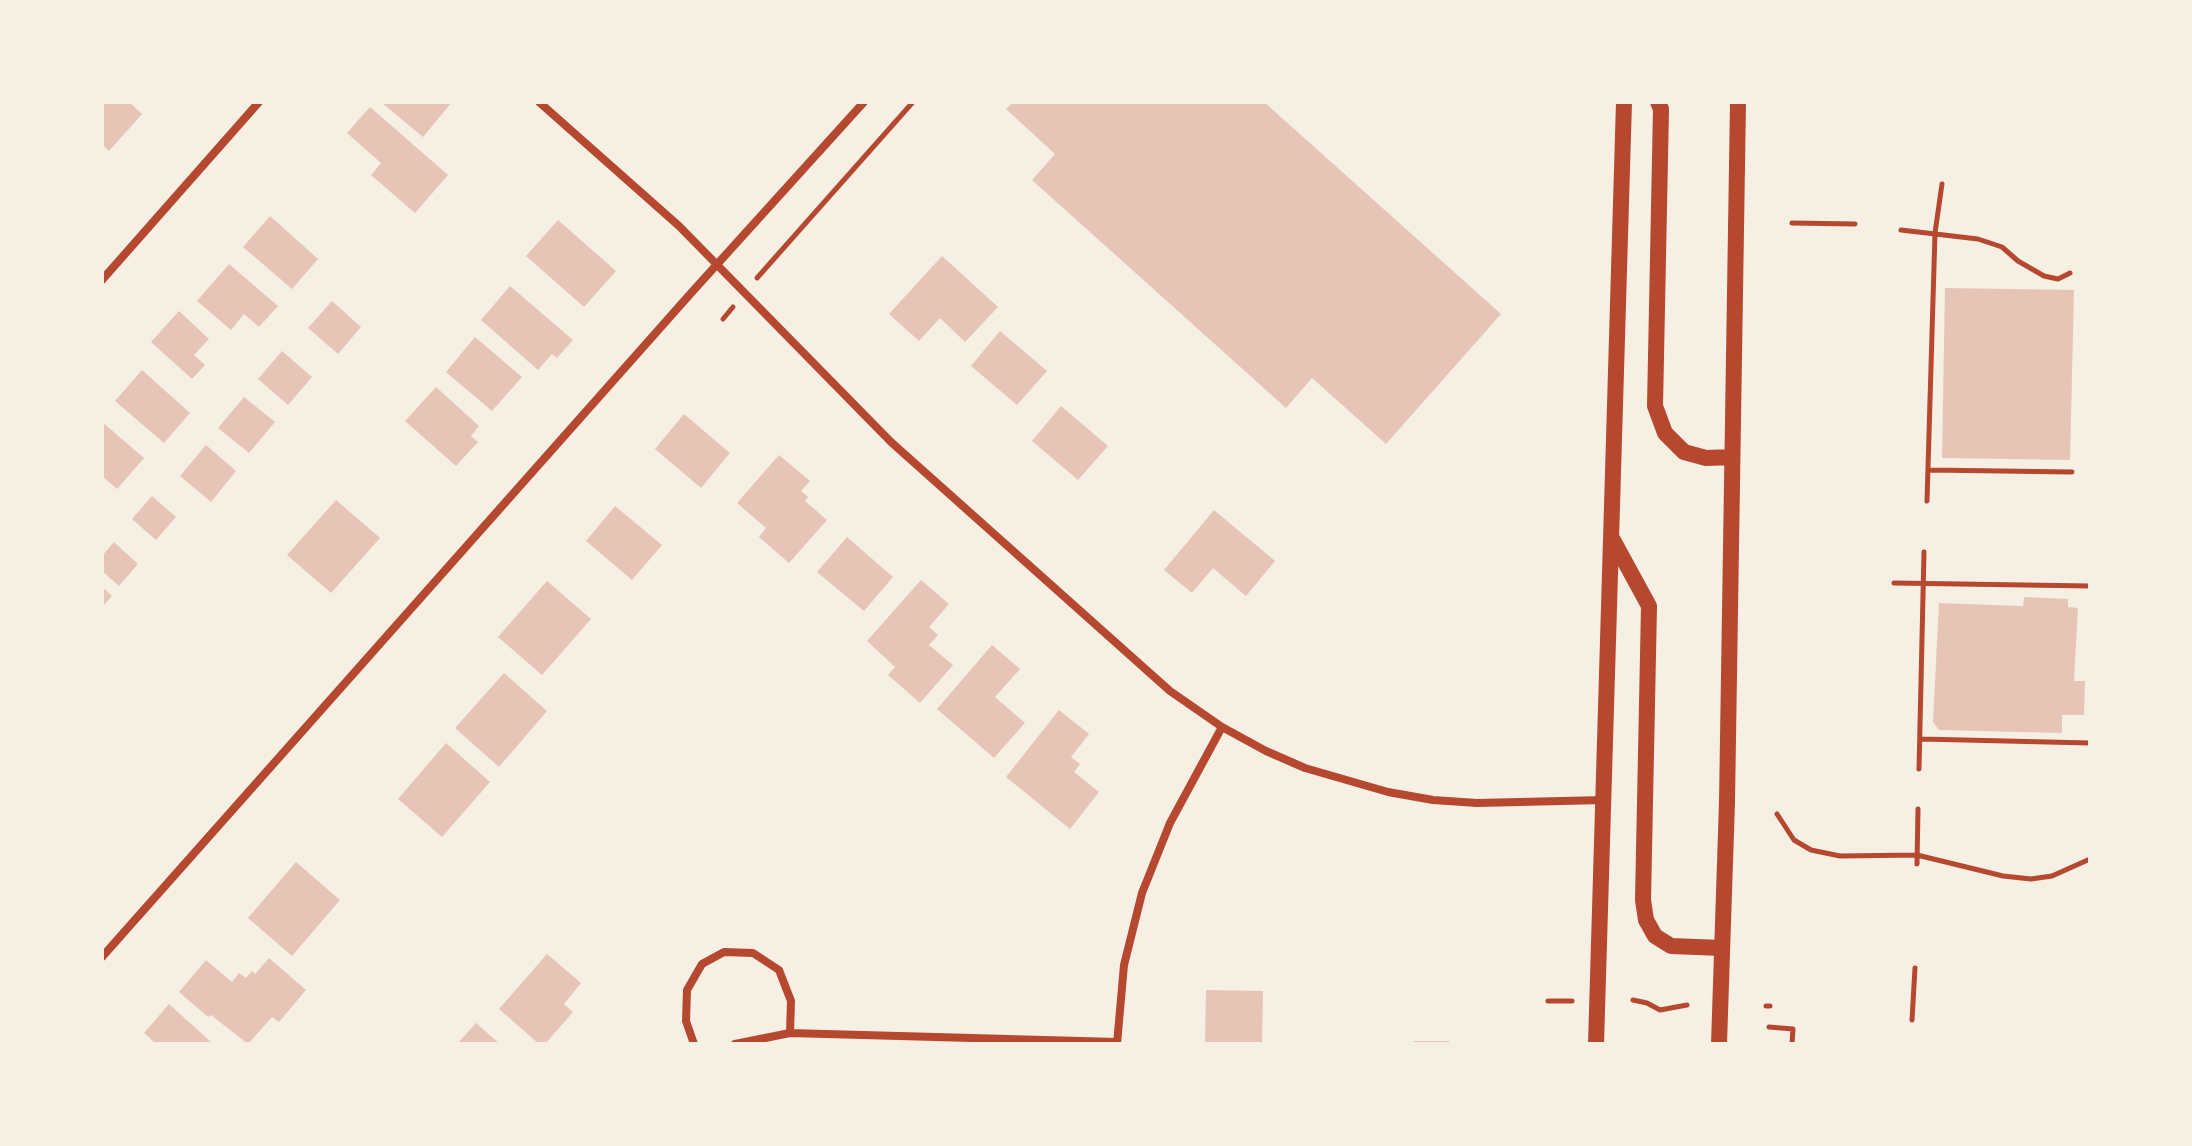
<!DOCTYPE html>
<html>
<head>
<meta charset="utf-8">
<style>
  body { margin:0 }
  #map { position:relative; width:2192px; height:1146px; overflow:hidden; background:#f6efe4; font-family:"Roboto Serif",serif }
  canvas { display:block }
  .frame { position:absolute; inset:0; border:104px solid #f6efe4; pointer-events:none }
</style>
</head>
<body>
<div id="map">
<canvas width="2192" height="1146"></canvas>
<div class="frame"></div>
</div>
<script>
const c = document.querySelector('canvas').getContext('2d');
c.lineJoin = 'round';
function fillPath(path, color) { c.fillStyle = color; c.fill(path, 'evenodd'); }
const toPath = rows => new Path2D(rows.map(r => 'M' + r).join(''));
function trace(path, color, width, dash) { c.strokeStyle = color; c.lineWidth = width; c.lineCap = dash ? 'butt' : 'round'; c.setLineDash(dash || []); c.stroke(path); }
fillPath(toPath([
  [102,102,129,102,142,114,109,151,102,144],
  [381,102,452,102,423,137],
  [1013,102,1264,102,1501,314,1386,444,1312,378,1286,408,1032,180,1055,154,1006,109],
  [370,107,448,175,415,213,371,175,381,163,347,133],
  [270,216,318,259,292,289,243,247],
  [558,220,616,271,584,307,526,256],
  [942,256,998,307,965,342,940,318,919,341,889,314],
  [229,264,278,306,259,327,244,314,231,330,197,301],
  [510,286,573,340,557,358,552,354,538,370,481,320],
  [1945,288,2074,290,2070,460,1942,458],
  [332,301,361,327,338,354,308,328],
  [179,311,209,339,194,355,205,365,192,379,151,342],
  [1000,331,1047,371,1017,405,971,366],
  [475,337,522,377,492,411,446,372],
  [282,351,312,377,288,405,258,379],
  [142,370,190,413,164,443,115,401],
  [436,387,479,426,471,436,478,442,456,466,405,421],
  [244,397,275,422,249,453,218,428],
  [1061,406,1108,446,1078,480,1032,441],
  [684,414,730,453,701,488,655,449],
  [102,422,144,458,117,489,102,476],
  [206,445,236,471,211,502,180,476],
  [779,455,810,481,801,491,808,497,805,501,827,520,789,563,759,537,766,528,737,503],
  [152,496,176,517,156,540,132,519],
  [336,500,380,538,331,593,287,555],
  [615,506,662,545,632,580,586,541],
  [1214,510,1275,561,1246,596,1213,568,1192,593,1164,570],
  [847,537,893,577,864,611,817,572],
  [114,542,138,564,119,586,102,571,102,556],
  [921,580,949,604,929,627,938,635,929,645,953,665,920,703,888,675,895,667,867,641],
  [547,581,591,619,542,675,498,637],
  [102,587,112,596,102,607],
  [2024,597,2068,599,2068,607,2078,608,2074,681,2085,681,2084,715,2062,715,2062,733,1939,730,1933,722,1939,603,2023,606],
  [992,645,1020,669,995,697,1025,723,994,758,937,709],
  [504,673,547,711,499,767,455,728],
  [1059,710,1089,734,1071,757,1080,764,1074,772,1099,792,1070,829,1006,777],
  [446,743,490,782,442,837,398,799],
  [296,862,340,900,292,956,248,918],
  [547,954,581,983,564,1004,573,1012,545,1044,539,1044,499,1009],
  [269,958,306,990,279,1022,272,1017,248,1044,211,1015,208,1017,179,992,206,960,232,982,239,973,246,978,252,971,255,974],
  [1206,990,1263,991,1262,1044,1205,1044],
  [169,1004,211,1042,209,1044,152,1044,154,1042,144,1033],
  [476,1023,500,1044,457,1044],
  [1414,1041,1449,1041,1449,1044,1414,1044]
]), '#e6c5b7');
trace(toPath([
  [1792,223,1855,224],
  [1901,230,1978,239,2002,247,2018,261,2044,276,2058,279,2070,273],
  [757,278,913,102],
  [723,319,733,307],
  [1930,470,2072,472],
  [1927,501,1935,233,1942,184],
  [1894,583,2090,586],
  [1921,739,2090,743],
  [1919,769,1924,552],
  [1777,814,1794,840,1811,850,1840,856,1917,855,2003,876,2031,879,2052,876,2090,859],
  [1917,864,1918,809],
  [1633,1000,1647,1003,1660,1010,1687,1005],
  [1548,1001,1572,1001],
  [1766,1006,1770,1006],
  [1912,1020,1915,968],
  [1769,1027,1793,1029,1792,1044]
]), '#b5482f', 5);
trace(toPath([
  [539,102,679,226,891,442,1170,691,1222,727,1266,751,1305,768,1388,792,1433,800,1477,803,1604,800],
  [102,280,259,102],
  [102,957,692,292,864,102],
  [694,1044,686,1021,687,990,702,964,724,952,753,953,779,970,791,1001,790,1033],
  [735,1044,790,1033,1117,1042],
  [1117,1044,1124,965,1142,893,1170,823,1222,727]
]), '#b5482f', 8);
trace(toPath([
  [1658,102,1661,109,1655,406,1665,433,1684,452,1706,458,1732,457],
  [1613,540,1649,606,1643,900,1646,920,1655,936,1671,946,1722,948],
  [1596,1044,1624,102],
  [1719,1044,1727,802,1738,102]
]), '#b5482f', 16);
</script>
</body>
</html>
